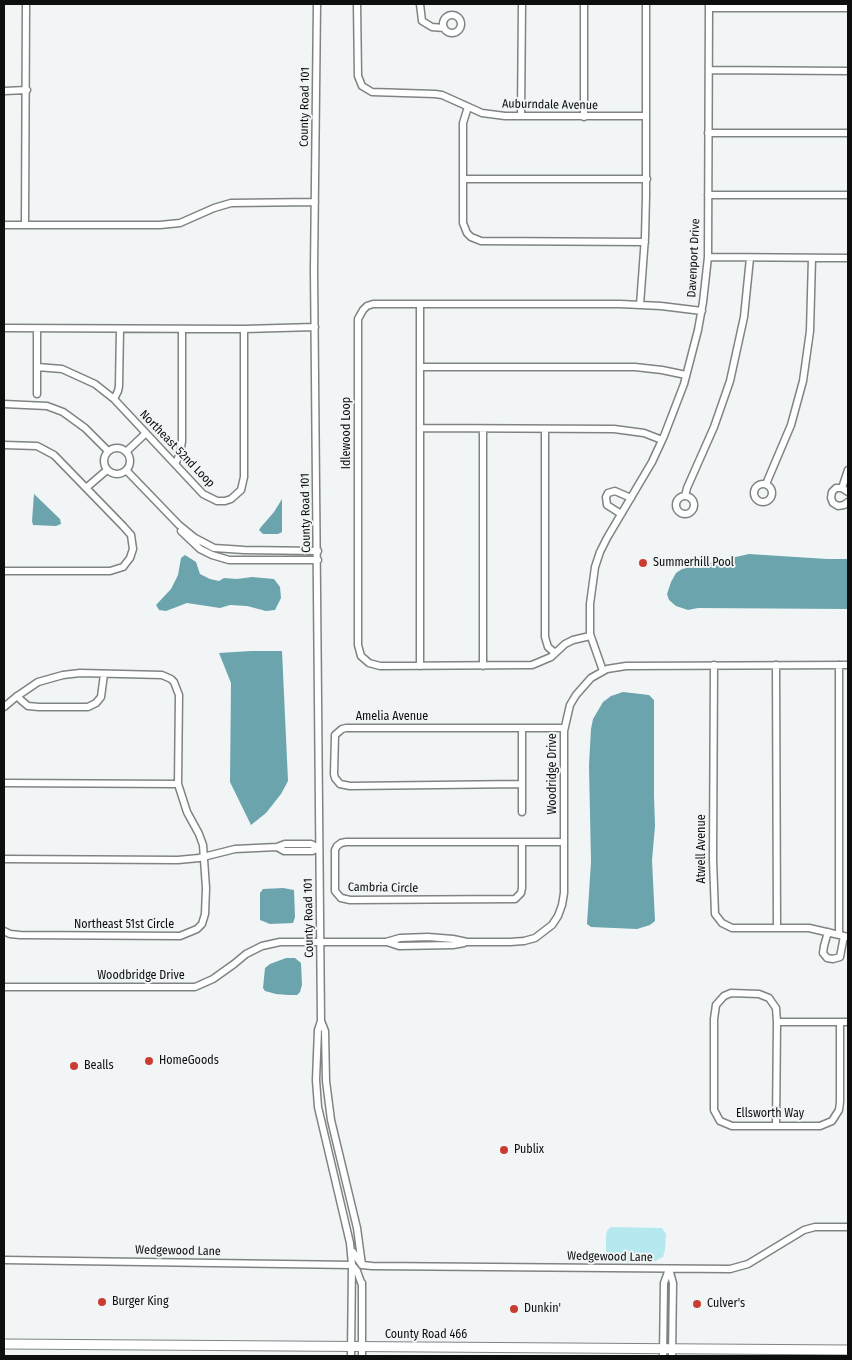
<!DOCTYPE html>
<html>
<head>
<meta charset="utf-8">
<style>
  body { margin:0 }
  #map { position:relative; width:852px; height:1360px; overflow:hidden; background:#f1f5f6; font-family:"Fira Sans Condensed",sans-serif }
  canvas { display:block }
  .frame { position:absolute; inset:0; border:5px solid #0d0f0f; pointer-events:none }
</style>
</head>
<body>
<div id="map">
<canvas width="852" height="1360"></canvas>
<div class="frame"></div>
</div>
<script>
const c = document.querySelector('canvas').getContext('2d');
c.lineJoin = 'round';
function fillPath(path, color) { c.fillStyle = color; c.fill(path, 'evenodd'); }
const toPath = rows => new Path2D(rows.map(r => 'M' + r).join(''));
function trace(path, color, width, dash) { c.strokeStyle = color; c.lineWidth = width; c.lineCap = dash ? 'butt' : 'round'; c.setLineDash(dash || []); c.stroke(path); }
function label(font, color, halo, rows, align = 'center') {
  c.font = font + ' "Fira Sans Condensed",sans-serif'; c.lineWidth = 4; c.setLineDash([]); c.textBaseline = 'middle'; c.strokeStyle = halo; c.fillStyle = color; for (const [text, x, y, turn = 0] of rows) {
    c.save(); c.translate(x, y); c.rotate((+turn || 0) * Math.PI / 180); c.textAlign = isNaN(turn) ? turn : align; if (halo) c.strokeText(text, 0, 0); c.fillText(text, 0, 0); c.restore();
  }
}
fillPath(toPath([
  [611,1227,662,1228,666,1234,665,1250,663,1257,653,1262,611,1262,606,1257,606,1235,607,1231]
]), '#b6e8f0');
fillPath(toPath([
  [34,494,60,519,61,524,56,526,33,525,32,521],
  [282,499,282,532,278,534,263,534,259,530,261,527,274,512],
  [749,554,827,559,848,559,848,609,698,608,688,610,676,606,669,600,667,594,671,582,676,573,682,569],
  [185,555,196,562,200,574,210,579,219,581,224,578,237,579,252,577,274,579,280,587,281,598,275,610,266,611,247,606,230,605,220,608,187,603,166,611,159,610,156,605,171,589,178,575,181,558],
  [251,651,282,651,288,781,281,794,266,813,251,825,230,782,231,683,219,653],
  [623,692,649,695,654,700,654,796,655,826,652,860,655,921,650,925,637,929,591,927,587,924,591,862,589,765,591,729,593,719,603,702,611,696],
  [283,888,294,890,295,917,293,923,270,924,260,920,260,893,263,889],
  [286,958,295,958,301,963,302,985,300,992,297,995,288,995,276,994,265,991,263,988,265,968,270,964]
]), '#6ba4ad');
const minor = toPath([
  [317,4,314,270,321,1021,318,1030,316,1080,318,1107,350,1243,352,1265,351,1356],
  [357,4,358,76,362,86,372,92,435,94,442,95,482,113,505,116,646,116],
  [420,4,422,21,432,27,444,28],
  [709,8,848,8],
  '443 24a9 9 0 1 1 18 0a9 9 0 1 1-18 0Z',
  [709,70,848,71],
  [4,91,27,90],
  [468,107,463,123,463,223,467,233,471,237,481,241,645,242],
  [521,116,522,4],
  [584,117,584,4],
  [708,133,848,133],
  [463,179,647,179],
  [708,195,848,195],
  [4,225,160,225,180,223,214,208,231,203,315,202],
  [25,225,26,4],
  [708,257,848,258],
  [420,304,420,666],
  [640,305,645,237,646,196,646,4],
  [4,328,244,329,315,327],
  [37,367,62,369,95,384,114,399,203,494,217,501,225,501,231,499,241,490,244,477,244,329],
  [420,367,635,367,662,370,686,375],
  [37,394,37,329],
  [114,399,118,391,119,386,120,329],
  [4,404,47,406,63,412,85,428,108,451],
  [420,428,614,429,644,433,662,440],
  [545,429,545,637,548,647,555,653],
  [4,445,37,446,54,455,123,526,131,535,133,549,130,558,123,567,110,571,4,571],
  '104 461a13 13 0 1 1 26 0a13 13 0 1 1-26 0Z',
  [126,452,146,433],
  [175,464,180,454,182,441,182,329],
  [126,470,179,525,195,538,214,548,244,550,318,551],
  '754 493a9 9 0 1 1 18 0a9 9 0 1 1-18 0Z',
  [766,484,791,425,803,381,810,331,812,258],
  [86,488,107,470],
  [842,488,848,470],
  [848,492,842,488,836,488,832,492,831,498,833,503,838,506,844,505,848,502],
  '676 505a9 9 0 1 1 18 0a9 9 0 1 1-18 0Z',
  [685,496,687,488,714,427,730,381,744,317,750,258],
  [621,514,607,505,606,497,608,493,615,491,631,498],
  [181,531,200,549,212,555,229,560,318,560],
  [590,636,573,640,565,644,551,657,532,665,380,666,369,663,361,656,358,645,358,319,363,310,367,306,373,304,620,304,661,306,702,311],
  [714,665,713,860,715,914,722,923,732,928,809,928,848,937],
  [776,665,777,928],
  [483,666,483,429],
  [603,671,590,634,590,604,595,567,600,552,607,538,652,462,664,436,684,384,698,330,703,302,708,257,709,4],
  [17,696,22,701,28,706,39,707,88,707,96,703,101,697,104,674],
  [4,707,16,697,38,682,63,675,80,673,162,675,171,679,174,682,179,695,178,784,187,812,199,834,203,845,206,888,205,914,202,924,197,929,180,936,20,935,10,934,4,931],
  [4,783,178,784],
  [522,784,350,786,340,784,335,778,334,774,335,735,342,729,346,728,564,728],
  [522,812,522,728],
  [522,842,522,888,521,893,515,899,350,900,341,898,335,891,335,850,337,846,341,843,346,842,564,842],
  [277,847,284,851,312,851,319,848],
  [4,859,178,860,199,858,235,849,277,847,285,844,311,844,319,848],
  [828,932,824,946,823,953,827,958,833,959,840,957,844,936],
  [839,934,839,665],
  [387,942,399,946,453,945,464,943],
  [4,987,195,987,213,979,234,964,246,954,262,946,280,942,386,942,400,938,428,937,453,939,467,942,510,942,524,941,535,938,552,925,558,916,562,905,564,893,564,731,570,705,576,695,591,678,607,669,626,666,848,665],
  [321,1021,325,1031,326,1081,331,1120,357,1228,362,1265],
  [777,1022,848,1022],
  [776,1126,777,1022,776,1008,769,998,759,994,731,993,724,996,716,1005,714,1019,714,1110,720,1121,732,1126,820,1126,832,1121,839,1110,840,1102,840,1022],
  [353,1252,362,1265,372,1266,730,1269,748,1264,804,1230,815,1227,848,1227],
  [4,1260,352,1265,357,1271,362,1285],
  [669,1269,673,1283,672,1356],
  [362,1283,362,1356],
  [663,1356,664,1283,669,1269]
]);
const major = toPath([
  [4,1344,848,1350]
]);
trace(minor, '#7f8384', 9);
trace(major, '#7f8384', 11);
trace(minor, '#fff', 6);
trace(major, '#fff', 9);
for (const [x, y, r, color] of [
  [643,563,5,"#ca3c31"],
  [149,1061,5,"#ca3c31"],
  [74,1066,5,"#ca3c31"],
  [504,1150,5,"#ca3c31"],
  [102,1302,5,"#ca3c31"],
  [697,1304,5,"#ca3c31"],
  [514,1309,5,"#ca3c31"]
]) { const dot = new Path2D(); dot.arc(x, y, r, 0, 2 * Math.PI); c.fillStyle = color; c.fill(dot); trace(dot, '#f1f5f6', 2); }
label('12px', '#0d0f0f', '#f1f5f6', [
  ["Auburndale Avenue",550,105,1],
  ["County Road 101",305,107,-89],
  ["Davenport Drive",694,258,-87],
  ["Idlewood Loop",347,433,-90],
  ["Northeast 52nd Loop",177,449,46],
  ["County Road 101",306,513,-91],
  ["Amelia Avenue",392,717],
  ["Woodridge Drive",553,774,-90],
  ["Atwell Avenue",702,849,-90],
  ["Cambria Circle",383,888,1],
  ["County Road 101",309,918,-91],
  ["Northeast 51st Circle",124,925],
  ["Woodbridge Drive",141,976],
  ["Ellsworth Way",770,1114],
  ["Wedgewood Lane",178,1251,1],
  ["Wedgewood Lane",610,1257,1],
  ["County Road 466",426,1335]
]);
label('12px', '#0d0f0f', '#f1f5f6', [
  ["Summerhill Pool",653,563],
  ["HomeGoods",159,1061],
  ["Bealls",84,1066],
  ["Publix",514,1150],
  ["Burger King",112,1302],
  ["Culver's",707,1304],
  ["Dunkin'",524,1309]
], 'left');
</script>
</body>
</html>
